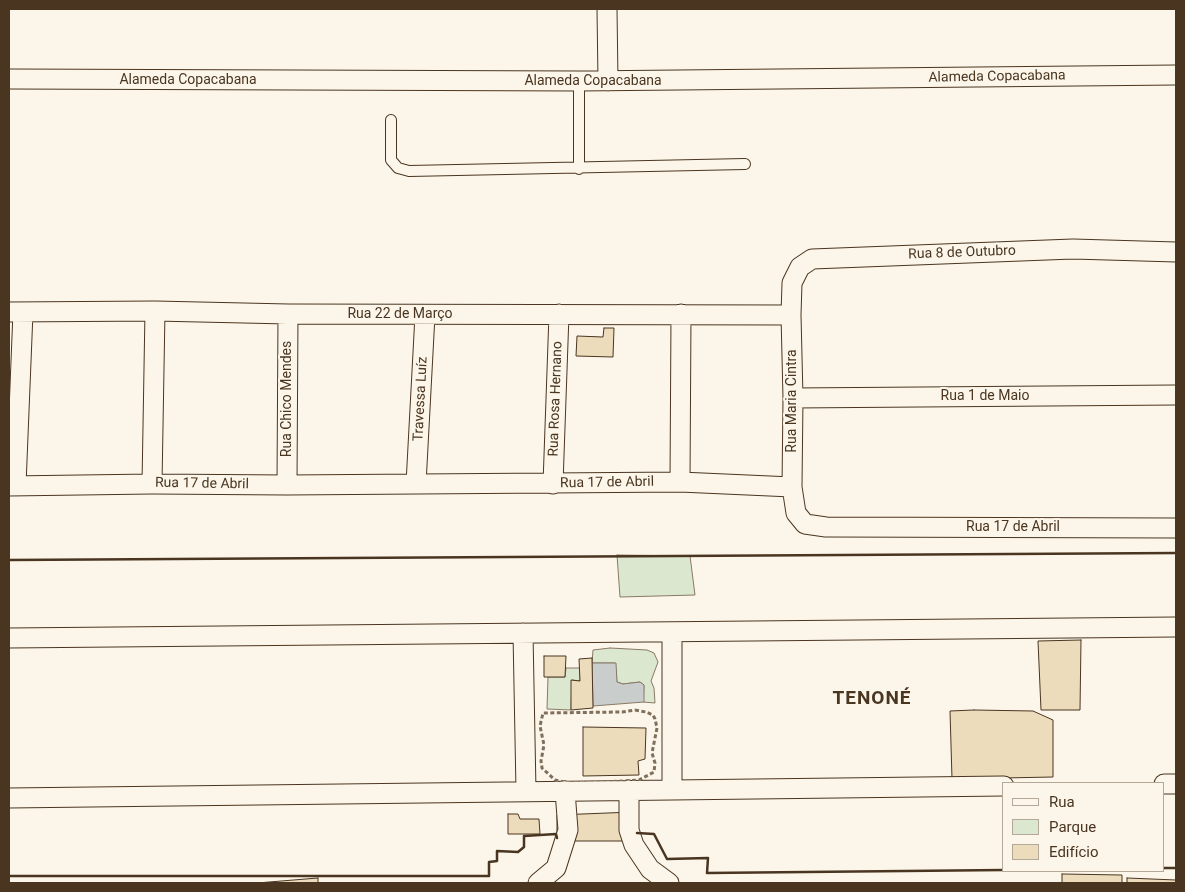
<!DOCTYPE html>
<html>
<head>
<meta charset="utf-8">
<style>
  body { margin:0 }
  #map { position:relative; width:1185px; height:892px; overflow:hidden; background:#fbf6e9; font-family:Roboto,sans-serif }
  canvas { display:block }
  .frame { position:absolute; inset:0; border:10px solid #4a3520; pointer-events:none }
  .legend { position:absolute; left:1002px; top:782px; width:162px; height:90px; box-sizing:border-box; background:#fbf6e9; border:1px solid #b4a999; margin:0; padding:6px 9px; list-style:none; font-size:15px; color:#4a3520 }
  .legend li { display:flex; align-items:center; gap:10px; height:25px }
  .legend b { width:25px; border:1px solid #b4a999 }
</style>
</head>
<body>
<div id="map">
<canvas width="1185" height="892"></canvas>
<div class="frame"></div>
<ul class="legend">
<li><b style="height:6px;background:#fbf6e9"></b>Rua</li>
<li><b style="height:14px;background:#dce7d0"></b>Parque</li>
<li><b style="height:14px;background:#ecdcbc"></b>Edifício</li>
</ul>
</div>
<script>
const c = document.querySelector('canvas').getContext('2d');
c.lineJoin = 'round';
function fillPath(path, color) { c.fillStyle = color; c.fill(path, 'evenodd'); }
const toPath = rows => new Path2D(rows.map(r => 'M' + r).join(''));
function trace(path, color, width, dash) { c.strokeStyle = color; c.lineWidth = width; c.lineCap = dash ? 'butt' : 'round'; c.setLineDash(dash || []); c.stroke(path); }
function label(font, color, halo, rows, align = 'center') {
  c.font = font + ' Roboto,sans-serif'; c.lineWidth = 4; c.setLineDash([]); c.textBaseline = 'middle'; c.strokeStyle = halo; c.fillStyle = color; for (const [text, x, y, turn = 0] of rows) {
    c.save(); c.translate(x, y); c.rotate((+turn || 0) * Math.PI / 180); c.textAlign = isNaN(turn) ? turn : align; if (halo) c.strokeText(text, 0, 0); c.fillText(text, 0, 0); c.restore();
  }
}
const green = toPath([
  [617,555,690,556,695,595,620,597,617,555],
  [610,648,647,650,654,653,658,662,651,681,654,688,655,703,643,702,644,685,640,682,623,684,617,682,615,663,592,663,593,650,610,648],
  [566,668,580,668,580,681,572,680,571,710,547,709,548,677,565,677,566,668]
]);
fillPath(green, '#dce7d0');
trace(green, '#887966', 1);
const water = toPath([
  [592,663,616,663,617,682,623,684,640,682,644,685,644,702,593,706,592,663]
]);
fillPath(water, '#c9cecd');
trace(water, '#887966', 1);
const building = toPath([
  [604,328,614,328,613,357,576,356,577,336,603,337,604,328],
  [1081,640,1080,710,1041,710,1038,641,1081,640],
  [544,656,566,656,565,677,544,677,544,656],
  [592,658,593,708,571,710,571,680,580,681,579,659,592,658],
  [974,710,1033,711,1053,720,1053,777,952,779,950,711,974,710],
  [583,727,646,728,645,759,638,761,639,775,583,776,583,727],
  [633,812,633,841,557,841,557,815,633,812],
  [508,814,518,814,520,819,539,819,540,834,508,834,508,814],
  [1062,874,1122,875,1122,883,1062,883,1062,874],
  [318,878,318,883,257,883,318,878],
  [1127,878,1176,880,1176,883,1127,883,1127,878]
]);
fillPath(building, '#ecdcbc');
trace(building, '#4a3520', 1);
const lane = toPath([
  [391,120,391,160,398,168,409,171,745,164],
  [579,169,579,81]
]);
const street = toPath([
  [607,9,608,81],
  [9,79,579,81,1176,75],
  [1176,252,1073,249,812,259,800,267,792,283,791,315,793,398,792,487,796,513,805,524,826,527,1176,528],
  [9,312,155,311,288,314,791,315],
  [793,398,1176,395],
  [680,482,681,314],
  [152,484,155,311],
  [416,484,425,315],
  [553,484,559,314],
  [16,485,23,312],
  [287,485,288,314],
  [9,486,152,484,287,485,680,482,792,487],
  [523,633,526,791],
  [9,638,1176,627],
  [1164,784,1176,784],
  [629,790,629,830,634,845,650,869,669,883],
  [672,790,672,632],
  [9,798,1004,786],
  [538,883,556,868,568,830,565,791]
]);
trace(lane, '#4a3520', 12);
trace(street, '#4a3520', 21);
trace(toPath([
  [635,710,646,712,653,715,655,719,657,728,652,753,655,763,654,772,639,780,588,783,570,783,555,780,542,768,541,761,544,745,540,726,543,713,622,712,635,710]
]), '#7f6f5c', 3, [4, 2.5]);
trace(lane, '#fbf6e9', 10);
trace(street, '#fbf6e9', 19);
trace(toPath([
  [9,560,1176,553],
  [637,833,654,834,667,859,708,858,707,873,1004,870],
  [1164,868,1176,868],
  [9,876,489,876,489,862,497,861,497,851,518,852,524,847,524,836,556,834,557,838]
]), '#4a3520', 2.5);
label('14px', '#4a3520', '#fbf6e9', [
  ["Alameda Copacabana",997,77,-1],
  ["Alameda Copacabana",188,80],
  ["Alameda Copacabana",593,81],
  ["Rua 8 de Outubro",962,253,-2],
  ["Rua 22 de Março",400,314],
  ["Rua 1 de Maio",985,396],
  ["Rua Chico Mendes",287,399,-90],
  ["Travessa Luíz",421,399,-87],
  ["Rua Rosa Hernano",556,399,-88],
  ["Rua Maria Cintra",792,401,-90],
  ["Rua 17 de Abril",607,483,-1],
  ["Rua 17 de Abril",202,484,1],
  ["Rua 17 de Abril",1013,527]
]);
c.letterSpacing = '1px';
label('bold 19px', '#4a3520', '#fbf6e9', [
  ["TENONÉ",872,699]
]);
c.letterSpacing = '0px';
</script>
</body>
</html>
